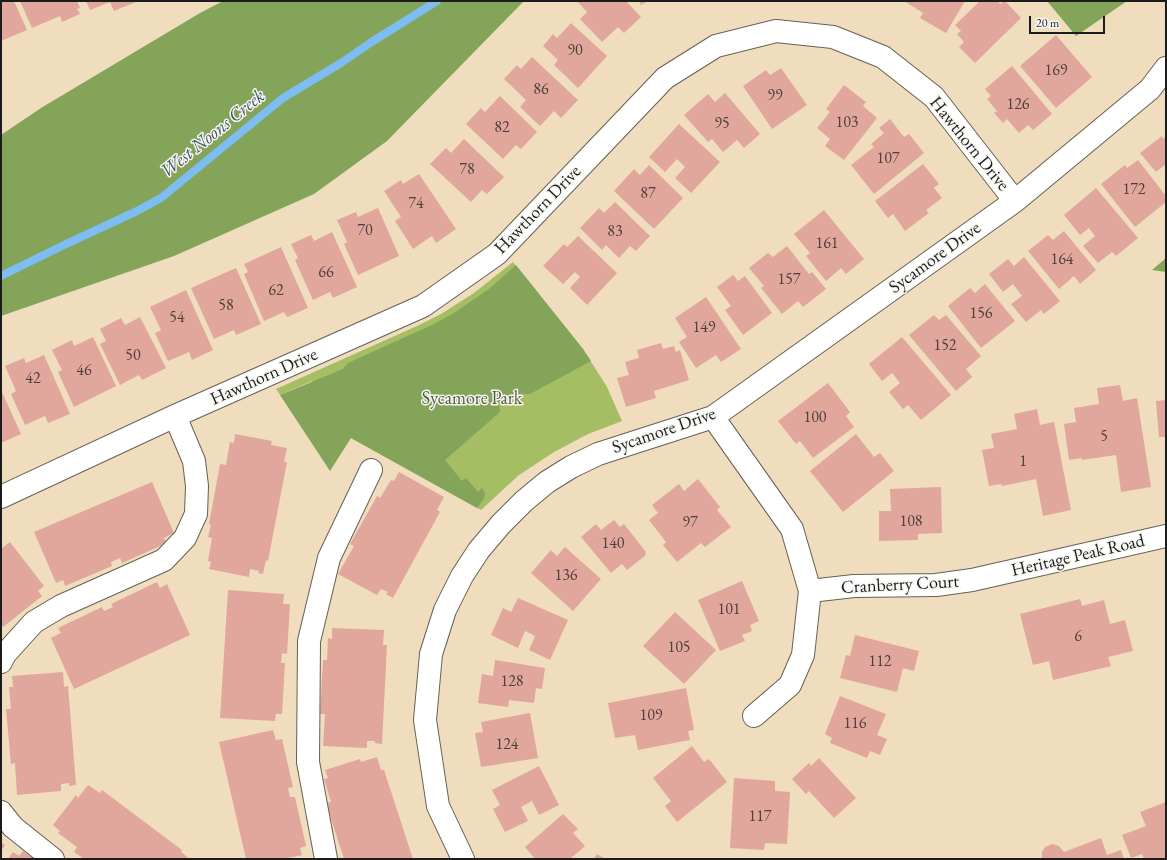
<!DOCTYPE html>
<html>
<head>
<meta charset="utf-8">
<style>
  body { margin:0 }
  #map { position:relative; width:1167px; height:860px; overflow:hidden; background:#efddbd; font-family:"EB Garamond",serif }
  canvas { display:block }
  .frame { position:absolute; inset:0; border:2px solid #1c1c1c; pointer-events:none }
  .scale { position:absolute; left:1029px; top:16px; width:76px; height:18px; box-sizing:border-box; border:2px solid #1c1c1c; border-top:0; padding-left:5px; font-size:12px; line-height:14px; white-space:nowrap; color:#1c1c1c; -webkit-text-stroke:3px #f6f6f2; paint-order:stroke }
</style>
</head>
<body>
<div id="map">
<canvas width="1167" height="860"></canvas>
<div class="frame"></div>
<div class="scale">20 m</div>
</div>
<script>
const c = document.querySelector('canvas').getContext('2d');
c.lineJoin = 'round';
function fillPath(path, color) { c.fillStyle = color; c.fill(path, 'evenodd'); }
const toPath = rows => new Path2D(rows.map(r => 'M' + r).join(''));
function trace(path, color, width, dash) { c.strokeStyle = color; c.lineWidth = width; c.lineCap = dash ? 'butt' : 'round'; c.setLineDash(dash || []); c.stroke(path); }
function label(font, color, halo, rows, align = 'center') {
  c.font = font + ' "EB Garamond",serif'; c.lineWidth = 3; c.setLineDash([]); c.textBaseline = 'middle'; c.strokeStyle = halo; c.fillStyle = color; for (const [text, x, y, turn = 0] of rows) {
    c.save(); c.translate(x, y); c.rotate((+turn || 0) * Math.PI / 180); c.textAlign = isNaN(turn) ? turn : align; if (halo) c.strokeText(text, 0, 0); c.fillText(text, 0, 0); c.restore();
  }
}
fillPath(toPath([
  [513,262,583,349,607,387,622,421,588,434,554,452,519,475,481,510,351,438,312,381,280,395,276,389,417,326,441,314,474,293]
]), '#a5bd63');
fillPath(toPath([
  [223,1,524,1,387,141,314,194,174,256,1,316,1,135,41,108,200,13],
  [1047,1,1127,1,1076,36],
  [1166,258,1166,272,1152,270],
  [516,265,583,349,591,361,530,394,511,395,505,397,499,404,500,412,445,460,462,481,466,478,478,492,482,488,485,493,484,499,477,508,351,438,330,471,280,395,343,369,348,363,434,324,454,313,489,289]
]), '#84a459');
trace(toPath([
  [1,276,66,244,135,212,161,198,283,98,341,63,370,43,437,1]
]), '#7dbdf1', 8);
fillPath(toPath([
  [1,1,14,1,27,30,1,41],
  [20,1,77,1,80,8,77,9,80,14,62,22,60,16,32,28],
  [86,1,138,1,114,11,110,2,90,10],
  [577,1,626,1,641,17,624,33,618,27,602,42,580,19,587,12],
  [639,1,648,1,641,5],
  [907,1,965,1,946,33,920,18,923,13,906,2],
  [980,1,998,1,1000,4,1005,1,1021,18,975,63,959,47,964,42,957,34,961,31,955,25],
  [571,23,607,56,578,88,554,65,558,60,543,46,553,34,557,38],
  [1056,35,1092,77,1056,108,1020,66],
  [532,57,578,100,561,118,554,111,540,126,520,107,526,100,504,79,517,65,521,69],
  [1012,66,1052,114,1033,130,1028,125,1019,133,1007,119,1003,123,994,113,997,111,987,99,991,96,985,89],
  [781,68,807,105,772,129,743,86,766,70,770,75],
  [844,85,866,102,863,106,877,118,844,160,825,146,830,139,817,128,830,112,826,109],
  [725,93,760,134,744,148,737,140,723,152,712,139,708,142,684,115,708,94,715,102],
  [500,96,537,132,521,149,516,145,503,159,466,124,481,108,485,112],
  [890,119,904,137,909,134,924,153,874,194,851,165,874,147,871,144,884,133,879,128],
  [679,124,720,162,691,193,675,178,685,167,677,159,665,172,649,157],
  [1162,136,1163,139,1166,136,1166,164,1156,172,1140,153],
  [464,139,504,177,487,194,482,190,471,202,430,164,446,148,451,153],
  [1138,160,1166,196,1166,202,1135,227,1101,184,1125,165,1127,168],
  [923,164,939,184,934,188,942,198,926,210,929,213,905,231,893,214,888,218,875,201],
  [649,165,683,198,654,229,614,191,634,169,640,175],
  [419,174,456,229,436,243,432,236,413,249,395,221,401,217,384,191,401,180,403,184],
  [1096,188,1138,238,1116,256,1112,252,1098,263,1083,246,1095,236,1089,228,1080,235,1064,215],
  [615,202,650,236,636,251,630,246,619,258,606,245,602,250,580,228,599,208,604,213],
  [378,208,399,256,358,275,344,244,347,242,337,220,356,212,358,217],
  [824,210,864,259,846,274,841,268,826,281,806,256,810,253,794,234],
  [1064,231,1096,270,1080,284,1074,276,1059,289,1028,251,1048,235,1053,240],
  [332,232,357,287,333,298,330,292,313,300,295,260,298,258,291,244,311,235,314,241],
  [578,236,617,273,587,305,570,288,580,277,575,272,563,284,543,266,564,244,567,247],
  [787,246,809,274,812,272,826,289,803,307,798,301,782,314,761,288,764,286,749,268,768,253,773,257],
  [281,247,308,308,287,317,284,312,264,321,244,274,248,272,244,264],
  [1024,257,1060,301,1044,314,1041,310,1026,322,1011,304,1022,296,1013,284,1003,292,989,274,1008,259,1014,266],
  [236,268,261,324,236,335,234,330,214,339,191,288],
  [733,275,738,281,745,276,772,313,743,335,725,310,731,306,717,287],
  [985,284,1015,321,981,348,948,306,970,288,975,293],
  [186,290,213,350,192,360,189,352,168,361,155,333,161,330,150,307],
  [706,297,741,349,721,362,716,355,696,368,679,342,687,337,675,318],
  [934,315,939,320,946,315,981,356,966,369,972,377,956,391,909,335],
  [140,317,166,368,142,380,139,375,120,385,100,344,106,341,100,329,121,318,125,325],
  [93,337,116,386,74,407,58,372,62,370,52,350,72,340,74,346],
  [902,337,951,395,921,420,908,405,903,409,889,392,900,383,892,373,882,381,869,364],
  [661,343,663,349,674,346,676,352,680,350,689,380,654,391,656,398,626,407,617,378,629,375,625,362,639,358,637,350],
  [44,355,70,414,48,423,45,416,25,425,11,394,16,391,5,366,24,358,26,363],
  [828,383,850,412,846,416,854,427,813,458,800,441,796,444,778,421],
  [1120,385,1123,401,1137,398,1151,487,1121,492,1116,455,1082,460,1081,458,1069,460,1064,424,1076,422,1074,408,1099,404,1097,388],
  [1,390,21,434,1,443],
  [1166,400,1166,437,1159,437,1156,401],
  [1037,409,1040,425,1054,422,1071,510,1043,516,1036,479,1002,486,1001,484,989,486,982,450,994,448,991,434,1017,429,1014,414],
  [235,434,272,441,271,445,287,448,284,462,287,462,268,561,266,560,263,574,258,573,259,571,250,569,249,577,209,569,211,562,208,561,212,538,208,537,211,525,209,524,220,464,226,465,230,442,234,443],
  [856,434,874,457,880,453,894,471,843,512,810,471],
  [399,472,444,497,437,510,440,512,393,598,386,594,388,592,381,589,377,595,338,574,354,546,350,544,377,496,380,498,391,480,394,481],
  [698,479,720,507,717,510,731,527,705,547,701,543,677,562,663,545,666,542,649,520,658,513,652,505,679,484,684,491],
  [152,482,174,533,164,538,167,543,122,563,120,558,111,562,112,566,65,586,63,580,56,583,34,532],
  [941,487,942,533,918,534,918,540,879,541,879,511,891,511,890,489],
  [614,520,620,527,624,524,646,552,645,553,646,555,627,570,622,564,611,573,581,537,596,524,601,530],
  [10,542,44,586,38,591,42,596,3,627,1,624,1,549],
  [565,547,601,579,573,611,531,573,551,550,557,556],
  [742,581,759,621,750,625,752,631,742,635,745,641,720,651,698,600],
  [157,582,160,588,167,584,190,635,74,689,51,638,61,633,58,628,102,607,104,611,113,607,111,604],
  [228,590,284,594,283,604,290,604,287,654,282,653,281,663,285,663,282,714,276,714,275,721,220,718],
  [518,598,568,620,550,660,529,650,535,636,525,631,518,648,491,635,503,608,511,612],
  [1080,599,1082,606,1104,600,1110,624,1125,620,1133,651,1108,657,1111,666,1053,680,1049,661,1033,665,1020,614],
  [675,612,716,650,684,684,643,646],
  [332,628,384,630,383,645,387,645,382,744,375,743,375,741,367,741,367,748,323,746,325,714,320,714,323,660,327,660,328,638,332,639],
  [855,635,919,651,914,671,903,668,897,692,840,678,846,655,850,656],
  [495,660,545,668,542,689,536,688,534,703,509,700,508,707,478,703,482,674,493,676],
  [63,672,64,687,68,686,76,785,69,786,69,783,61,784,61,791,17,795,15,763,11,764,6,709,11,709,9,687,13,687,12,676],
  [686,688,694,730,688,731,690,740,638,750,635,735,615,738,608,703],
  [840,696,886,714,877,735,887,739,880,755,870,751,867,758,830,743,832,738,825,734],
  [530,713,538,758,481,767,475,733,483,732,481,722],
  [273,730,276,740,282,739,293,787,288,788,290,797,295,797,306,846,300,848,302,855,284,859,246,859,219,742],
  [692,746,704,762,709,759,727,782,677,822,665,806,671,801,653,778],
  [377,757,381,770,384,770,413,859,344,859,326,803,331,802,324,779,328,778,325,770,360,759,361,762],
  [819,758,856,798,834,818,809,791,806,794,792,779,809,763,811,766],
  [539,766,559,805,539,815,532,801,521,807,528,821,505,832,493,809,500,805,492,790],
  [734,778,775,781,775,791,790,792,787,844,765,843,764,850,730,848],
  [88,785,100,793,102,790,182,850,181,852,190,859,84,859,74,852,77,847,58,833,60,831,53,825,76,795,78,798],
  [1166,802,1166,859,1144,859,1142,854,1131,858,1122,835,1146,826,1140,812],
  [563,814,578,829,573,833,585,846,570,859,535,859,525,847],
  [1101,838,1107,855,1121,850,1124,859,1042,859,1042,852,1045,847,1052,844,1059,846,1064,852],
  [1,842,5,845,1,851],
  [23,851,34,859,8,859,13,852,19,856],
  [597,854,605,859,594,859]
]), '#e1a79c');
const minor = toPath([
  [713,417,792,529,810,591,803,655,790,685,754,716],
  [1,497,175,416,423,306,497,254,665,78,716,46,776,31,833,37,883,57,934,97,1015,201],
  [810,591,854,586,936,585,972,580,1166,536],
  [1,662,5,654,34,622,61,606,164,560,185,538,196,514,197,486,194,461,175,416],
  [1,812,13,827,53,859],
  [326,859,308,762,309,641,329,558,371,470],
  [463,859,438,806,425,720,431,654,445,610,462,576,479,550,501,524,524,501,547,482,571,467,598,454,713,417,1015,201,1150,89,1166,68]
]);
trace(minor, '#666054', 24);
trace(minor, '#fff', 22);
label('16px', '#4d3f3c', null, [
  ["90",575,51],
  ["169",1056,71],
  ["86",541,90],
  ["99",775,96],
  ["126",1018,105],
  ["103",847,123],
  ["95",722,124],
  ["82",502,128],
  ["107",888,159],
  ["78",467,170],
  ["172",1134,190],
  ["87",648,194],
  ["74",416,204],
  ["70",365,231],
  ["83",615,232],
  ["161",827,244],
  ["164",1062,260],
  ["66",326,273],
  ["157",789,280],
  ["62",276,291],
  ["58",226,306],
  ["156",981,314],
  ["54",177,318],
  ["149",704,328],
  ["152",945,346],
  ["50",133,356],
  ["46",84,371],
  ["42",33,379],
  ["100",815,418],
  ["5",1104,437],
  ["1",1023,462],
  ["108",911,522],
  ["97",690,523],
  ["140",613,544],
  ["136",566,576],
  ["101",729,610],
  ["6",1078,637],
  ["105",679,648],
  ["112",880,662],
  ["128",512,682],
  ["109",651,716],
  ["116",855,724],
  ["124",507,745],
  ["117",760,817]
]);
label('18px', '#1c1c1c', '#f6f6f2', [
  ["Hawthorn Drive",969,144,51],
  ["Hawthorn Drive",538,210,-46],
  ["Sycamore Drive",935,258,-36],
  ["Hawthorn Drive",264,377,-24],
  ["Sycamore Drive",664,431,-19],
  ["Heritage Peak Road",1078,556,-13],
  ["Cranberry Court",900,585,-3]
]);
label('18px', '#535c38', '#f6f6f2', [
  ["Sycamore Park",472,399]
]);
label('italic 19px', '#3e5467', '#f6f6f2', [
  ["West Noons Creek",213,134,-39]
]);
</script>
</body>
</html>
